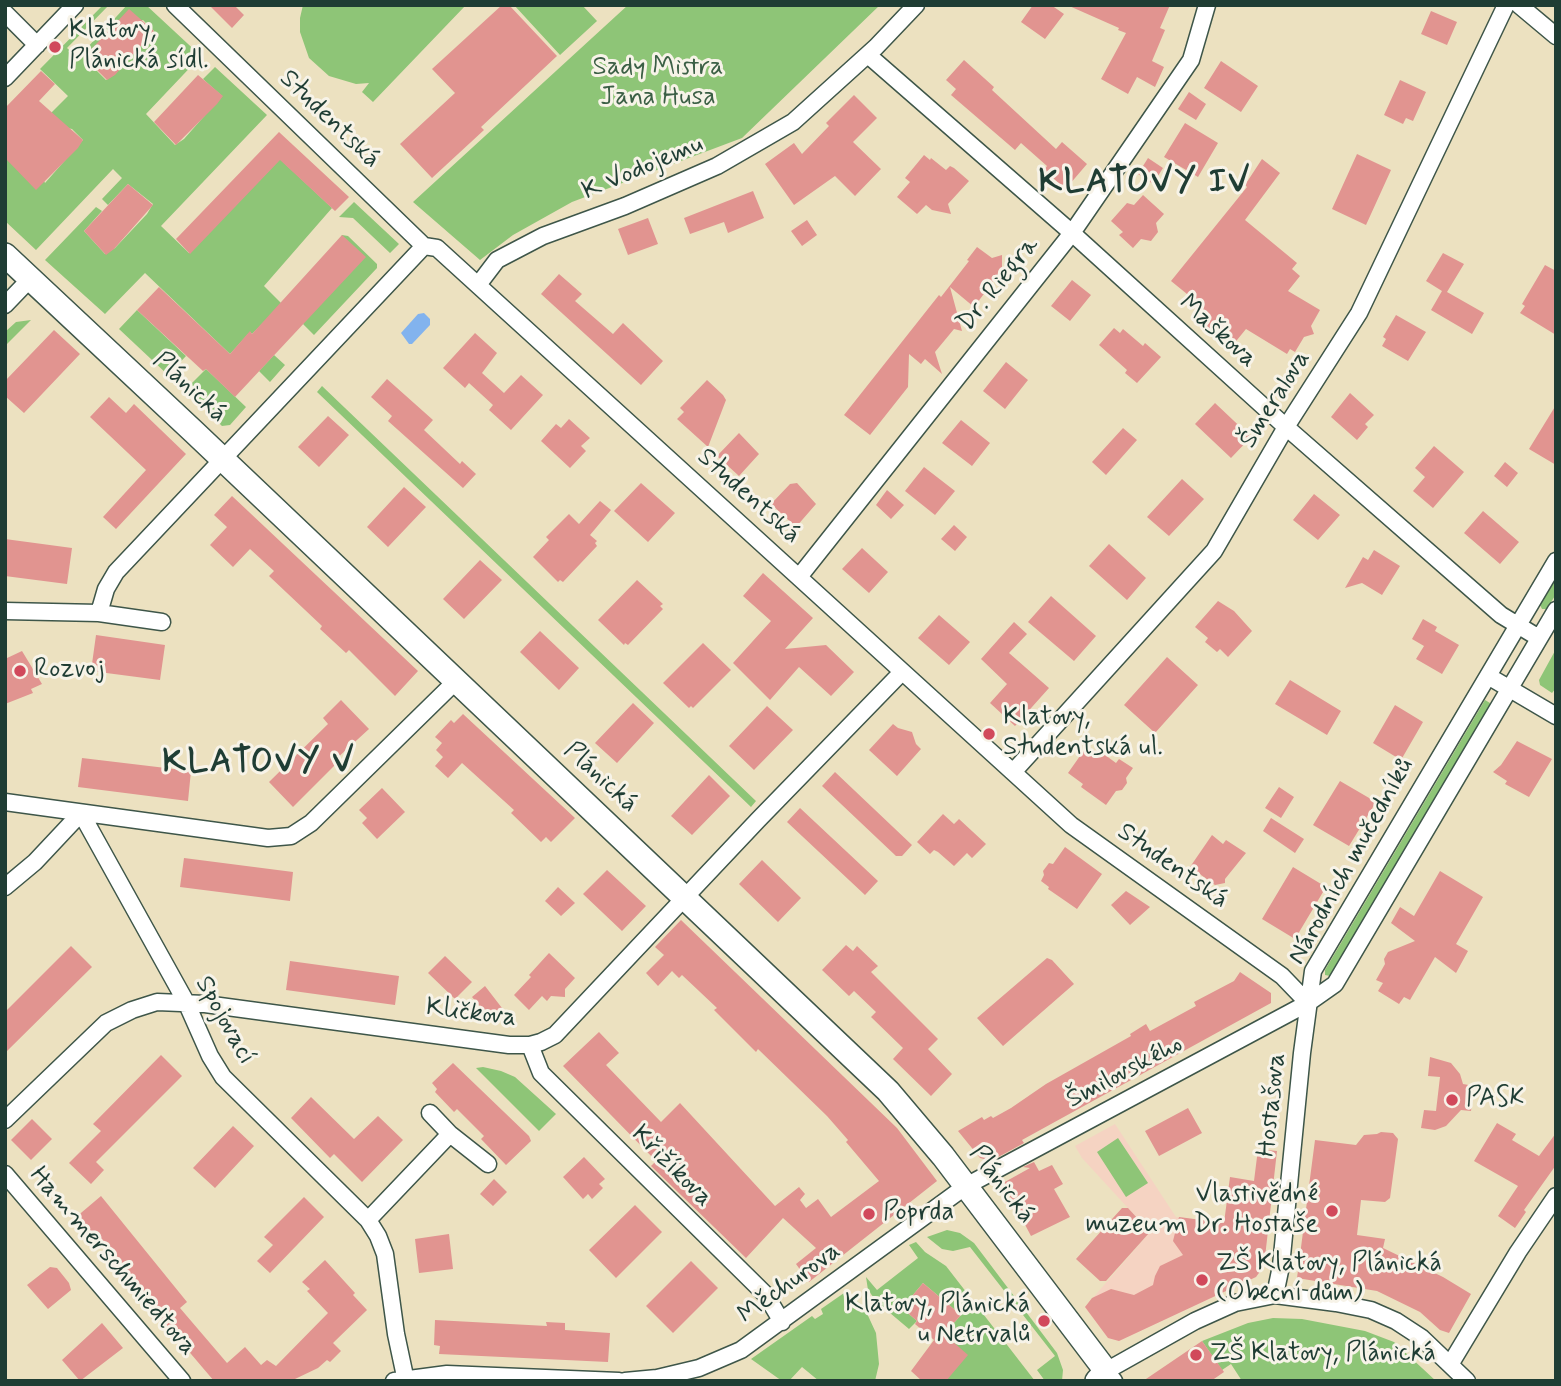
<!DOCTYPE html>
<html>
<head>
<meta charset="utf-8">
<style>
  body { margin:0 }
  #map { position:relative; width:1561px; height:1386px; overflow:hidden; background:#ece1c0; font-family:Mynerve,sans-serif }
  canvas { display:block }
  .frame { position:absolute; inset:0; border:7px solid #1f3d34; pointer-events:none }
</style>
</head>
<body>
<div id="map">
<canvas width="1561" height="1386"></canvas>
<div class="frame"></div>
</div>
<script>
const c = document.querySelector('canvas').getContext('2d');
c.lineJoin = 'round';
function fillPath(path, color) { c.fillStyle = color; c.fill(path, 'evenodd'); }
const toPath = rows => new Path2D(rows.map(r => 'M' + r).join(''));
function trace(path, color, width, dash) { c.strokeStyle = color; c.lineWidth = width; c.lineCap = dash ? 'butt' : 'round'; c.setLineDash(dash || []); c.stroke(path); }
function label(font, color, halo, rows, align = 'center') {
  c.font = font + ' Mynerve,sans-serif'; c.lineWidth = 6; c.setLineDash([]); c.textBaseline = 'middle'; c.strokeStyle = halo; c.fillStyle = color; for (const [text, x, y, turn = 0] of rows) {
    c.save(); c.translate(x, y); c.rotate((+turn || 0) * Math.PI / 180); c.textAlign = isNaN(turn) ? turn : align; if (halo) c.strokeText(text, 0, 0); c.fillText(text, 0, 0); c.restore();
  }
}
fillPath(toPath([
  [1115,1124,1176,1217,1268,1227,1264,1266,1256,1277,1119,1341,1108,1338,1085,1307,1150,1232,1082,1158,1075,1146]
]), '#f5d3c2');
fillPath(toPath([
  [103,5,109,5,67,48,78,58,96,38,100,40,96,70,106,80,115,74,154,31,143,20,109,31,106,28,127,5,146,5,201,56,146,114,175,145,184,139,222,96,203,79,215,67,267,115,161,226,189,253,280,159,332,208,264,286,282,304,252,334,250,332,230,354,145,273,105,314,45,260,96,207,102,211,84,231,105,254,115,248,147,214,153,204,128,184,108,205,102,199,122,178,113,169,36,250,5,221,5,158,25,138,45,183,83,140,72,129,41,123,68,96,40,69],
  [303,5,466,5,373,102,362,92,369,83,356,84,329,76,309,58,300,32,300,18],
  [514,5,582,5,597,21,560,55],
  [628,5,880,5,742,138,572,202,513,235,480,260,413,202],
  [354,202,399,244,390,253,353,218,339,217],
  [342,235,348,236,377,264,377,268,314,335,303,324],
  [137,310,186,356,168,375,119,329],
  [31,320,5,346,5,332,16,322],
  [274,355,285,365,270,382,259,371],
  [206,369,246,407,230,425,222,426,185,390],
  [322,386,756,801,751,807,317,392],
  [1556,579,1556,594,1547,609,1542,609,1540,605],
  [1556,649,1556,688,1552,693,1540,685,1539,680],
  [1485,700,1490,703,1489,707,1330,976,1325,975,1325,970],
  [483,1067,501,1071,515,1077,556,1114,539,1131,476,1068],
  [1118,1138,1148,1183,1126,1197,1097,1152],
  [947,1230,960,1233,974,1243,1057,1353,1063,1370,1062,1381,1045,1381,1037,1370,1055,1356,970,1247,953,1251,942,1249,927,1237],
  [916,1242,925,1252,946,1266,1035,1381,946,1381,944,1334,961,1315,923,1283,902,1308,917,1321,909,1329,877,1302,868,1290,866,1277,877,1290,918,1258,909,1245],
  [844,1293,853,1297,864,1307,876,1333,879,1364,875,1381,819,1381,802,1367,789,1381,782,1381,751,1359,812,1316,815,1319,823,1314,821,1309],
  [1273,1318,1302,1319,1365,1331,1394,1342,1436,1381,1242,1381,1231,1364,1222,1370,1202,1341,1248,1323]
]), '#8ec577');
fillPath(toPath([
  [424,313,430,319,430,325,412,344,409,344,401,333,418,314]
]), '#82b3ee');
fillPath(toPath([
  [209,5,234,5,244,15,232,28],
  [502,5,509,5,557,56,481,127,484,130,432,178,400,144,455,93,432,69],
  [1033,5,1051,5,1064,14,1045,39,1021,22],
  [1067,5,1170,5,1160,28,1165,30,1152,61,1164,67,1155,87,1137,77,1128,94,1101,79,1126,33,1118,30,1119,28],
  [129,9,154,31,115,75,107,80,84,57],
  [1431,11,1457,22,1447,45,1421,34],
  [964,60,994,87,992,90,1056,149,1062,142,1087,164,1069,185,1065,182,1062,186,1044,170,1047,166,1021,143,1015,150,951,95,956,89,946,80],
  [1221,61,1258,86,1241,112,1204,88],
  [41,71,55,84,39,101,83,140,78,148,36,190,5,158,5,108],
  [198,75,223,96,217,104,176,145,154,122],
  [1400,80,1426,92,1413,121,1406,118,1403,124,1384,115],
  [1189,92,1206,104,1196,120,1178,109],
  [854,95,877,118,853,142,881,169,855,196,835,176,794,205,765,164,794,143,802,154,829,126,826,123],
  [1185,123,1218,143,1198,177,1164,157],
  [279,132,349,197,335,211,280,160,190,254,176,239],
  [1357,154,1391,170,1366,225,1332,209],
  [924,155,930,160,931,158,946,170,950,166,954,168,969,181,948,204,951,214,932,210,926,205,917,214,897,197,910,182,905,178],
  [1148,158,1163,168,1153,184,1138,174],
  [1262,159,1280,173,1245,220,1297,263,1292,269,1300,276,1288,291,1320,310,1311,326,1314,334,1304,337,1295,352,1290,349,1287,354,1246,329,1228,351,1193,320,1203,307,1171,281,1247,187,1245,185],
  [128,184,153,205,114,249,106,255,84,231],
  [753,191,764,218,728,233,724,222,690,234,684,218],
  [1143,195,1164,214,1156,223,1158,232,1151,241,1141,239,1133,248,1119,235,1123,232,1111,221,1127,203,1134,205],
  [648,218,658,244,628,255,618,229],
  [807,220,817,235,802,246,791,231],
  [342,235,366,257,235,397,206,369,203,371,137,310,159,287,230,354,250,331,252,334],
  [977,247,992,258,1002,255,1002,270,974,307,950,287,962,331,954,329,935,352,942,374,925,359,921,364,909,354,908,387,870,435,844,415,939,295,941,297,969,261,967,260],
  [1443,253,1464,264,1447,292,1484,313,1472,334,1431,310,1442,291,1426,281],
  [1545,265,1556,271,1556,335,1520,313,1525,306,1522,304],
  [559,274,582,294,575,301,613,334,623,323,663,361,641,385,541,294],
  [1072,280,1091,295,1070,321,1051,306],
  [1396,315,1426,332,1408,361,1382,346,1386,339,1383,337],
  [1114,328,1120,333,1123,329,1143,346,1145,343,1161,357,1137,383,1125,373,1127,370,1099,345],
  [54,330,80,354,24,413,5,396,5,381],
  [475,333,497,353,482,373,504,393,521,375,543,395,511,430,489,410,493,405,469,383,465,388,443,368],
  [1006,362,1028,380,1005,409,983,391],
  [387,379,433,420,424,430,460,464,462,461,476,474,463,488,388,421,392,416,371,397],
  [707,380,723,395,726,400,708,447,677,419,684,412,680,408],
  [1350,393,1374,415,1365,424,1368,427,1357,440,1331,417],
  [109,397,126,413,134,404,186,454,116,529,103,517,146,470,90,417],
  [1215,403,1251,437,1231,458,1195,424],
  [1556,405,1556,465,1529,449],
  [328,416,349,435,319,467,298,447],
  [569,419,590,438,581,446,586,451,570,468,541,441,556,424,561,428],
  [961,420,990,443,972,466,942,443],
  [1123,428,1137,440,1106,475,1092,462],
  [739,433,759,454,739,476,717,456],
  [1434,446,1464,472,1433,508,1413,491,1425,477,1415,468],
  [1505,462,1518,473,1507,487,1494,476],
  [924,467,955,491,935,515,905,491],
  [1182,479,1204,499,1169,536,1147,517],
  [641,483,675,513,648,542,614,511],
  [797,483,816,504,796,527,771,504,790,484],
  [404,487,426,507,388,547,367,527],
  [887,490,904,505,891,519,876,505],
  [1314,494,1340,515,1318,540,1293,520],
  [232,496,418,671,395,696,349,650,346,653,320,629,322,626,269,576,274,571,250,549,233,567,210,545,227,527,214,515],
  [600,501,611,510,590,535,597,541,595,543,597,546,563,582,560,580,558,582,533,557,549,540,546,537,569,514,579,524],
  [1483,511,1519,542,1500,564,1464,533],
  [954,525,967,537,955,551,941,539],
  [5,539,72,548,67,584,5,576],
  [1109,544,1146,578,1127,600,1089,566],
  [862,548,888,572,869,593,842,569],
  [1374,550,1400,566,1382,595,1362,583,1345,588,1363,557,1368,560],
  [480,560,502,580,464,619,443,599],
  [763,573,813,618,785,649,826,645,854,672,831,696,799,667,770,700,733,663,771,621,743,596],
  [637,580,663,604,660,606,663,609,628,645,625,643,624,645,598,620],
  [1051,596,1096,636,1074,661,1028,622],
  [1218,601,1234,611,1252,631,1228,657,1220,649,1217,652,1205,642,1208,638,1195,627],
  [939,615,970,642,949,665,918,638],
  [1423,619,1437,627,1435,631,1459,645,1442,674,1416,659,1424,646,1412,639],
  [1014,622,1027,634,1009,653,1049,688,1015,726,990,703,1007,684,981,659],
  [540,631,579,668,559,690,520,652],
  [96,635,165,645,160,680,91,671],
  [703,643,731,670,693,708,691,706,689,708,663,683],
  [22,651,42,684,31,689,33,693,5,704,5,659],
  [1167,657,1198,685,1155,733,1124,705],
  [1290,680,1341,711,1327,735,1275,704],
  [341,700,369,729,335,760,337,763,293,807,269,782,328,724,323,718],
  [633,703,654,723,617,763,595,743],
  [1395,705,1423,722,1401,760,1373,743],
  [767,706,793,730,754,770,729,746],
  [463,714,575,818,551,842,546,837,541,842,511,813,514,810,462,763,448,778,435,766,443,757,436,750,442,743,435,737,451,720,454,723],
  [893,724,898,728,912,732,916,744,921,749,897,776,869,750],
  [1517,741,1552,759,1529,797,1505,784,1507,781,1493,772,1501,765],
  [1087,746,1099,754,1101,752,1116,763,1119,759,1133,768,1126,778,1127,783,1122,790,1116,791,1106,805,1081,787,1083,784,1068,773],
  [82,758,191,771,188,801,78,787],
  [835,772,912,845,902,856,896,856,822,786],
  [709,775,730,796,692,835,671,816],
  [1340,781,1376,802,1349,846,1313,825],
  [1279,787,1294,797,1281,818,1265,808],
  [382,788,405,812,377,839,362,823,367,818,359,810],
  [800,808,878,881,865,895,787,822],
  [943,814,954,824,959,819,986,844,972,858,967,853,954,866,938,852,934,850,930,854,917,842],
  [1271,818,1304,839,1295,853,1263,831],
  [1212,835,1223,844,1226,840,1246,853,1225,879,1225,883,1215,885,1190,867],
  [1065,847,1102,874,1077,909,1048,889,1049,887,1041,881,1044,875,1043,871,1049,863,1053,864],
  [184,858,293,872,290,901,180,887],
  [762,860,801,898,778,922,739,884],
  [1293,867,1326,887,1295,939,1262,919],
  [607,870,646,906,622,931,583,894],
  [1440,871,1483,897,1456,944,1468,951,1456,973,1435,957,1410,1000,1404,997,1399,1004,1378,991,1383,983,1376,980,1385,964,1384,959,1388,952,1415,941,1391,923,1400,907,1414,916],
  [558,887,575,903,561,916,545,901],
  [1126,891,1150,907,1130,925,1111,905],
  [681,920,897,1128,937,1181,809,1282,796,1264,816,1248,783,1218,746,1258,651,1166,656,1161,563,1066,599,1032,619,1053,606,1065,661,1122,680,1103,775,1206,799,1187,805,1194,800,1200,806,1208,818,1199,831,1217,879,1181,846,1142,848,1140,827,1116,758,1049,756,1052,714,1010,717,1008,682,975,679,978,672,971,658,986,646,973,664,955,655,947],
  [846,945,853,951,857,946,878,966,871,972,938,1039,928,1049,952,1074,931,1096,893,1059,903,1048,871,1017,876,1012,854,991,849,996,822,970],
  [71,946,92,967,5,1053,5,1012],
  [549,953,575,978,565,989,565,997,551,996,547,1001,542,996,529,1010,514,995,531,977,529,975],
  [445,956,472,982,455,999,428,973],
  [1047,958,1052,960,1074,984,1003,1046,977,1018],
  [290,961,399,976,395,1005,286,990],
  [1240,972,1271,993,1271,1003,1022,1140,1024,1143,991,1161,980,1158,958,1131,982,1117,984,1120,991,1116,993,1118,1011,1108,1046,1084,1131,1036,1130,1034,1146,1024,1150,1031,1196,1006,1194,1002,1234,981],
  [485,986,502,1008,490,1018,472,997],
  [161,1055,182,1076,96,1162,104,1170,91,1184,69,1163,101,1131,93,1124],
  [1430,1057,1451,1063,1460,1074,1463,1084,1474,1086,1471,1111,1461,1110,1446,1126,1435,1130,1421,1128,1424,1110,1436,1111,1440,1077,1428,1076],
  [453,1063,529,1136,531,1141,506,1165,481,1139,484,1136,457,1109,454,1112,435,1092,437,1089,432,1083],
  [311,1097,354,1139,378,1116,403,1140,362,1182,334,1154,330,1158,291,1118],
  [1188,1108,1202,1133,1159,1156,1145,1131],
  [32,1119,52,1139,31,1160,11,1140],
  [1497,1123,1516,1134,1512,1140,1539,1156,1556,1133,1556,1165,1524,1210,1526,1212,1515,1228,1498,1216,1518,1186,1474,1161],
  [233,1126,254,1146,215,1188,193,1168],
  [1381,1132,1393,1133,1398,1139,1390,1198,1385,1202,1361,1200,1357,1235,1385,1239,1383,1248,1443,1277,1471,1294,1449,1333,1440,1330,1420,1312,1377,1291,1297,1278,1315,1140,1356,1145,1364,1135,1377,1134],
  [1258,1149,1277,1151,1264,1266,1256,1277,1119,1341,1108,1338,1085,1307,1092,1298,1111,1289,1134,1295,1153,1285,1155,1276,1160,1266,1183,1255,1173,1241,1179,1217,1224,1223,1230,1177,1254,1181],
  [584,1157,605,1179,599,1184,603,1188,592,1199,588,1194,583,1199,563,1177],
  [1034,1162,1039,1171,1052,1165,1063,1184,1054,1189,1070,1217,1031,1236,1003,1183,1030,1168,1023,1167],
  [494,1179,507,1192,493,1206,480,1194],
  [101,1196,187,1302,180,1308,227,1363,245,1347,261,1365,267,1360,276,1366,328,1313,307,1291,310,1289,302,1282,325,1260,355,1293,353,1295,367,1310,333,1343,341,1351,330,1362,327,1360,318,1368,295,1379,298,1381,214,1381,146,1301,148,1300,96,1236,93,1239,75,1218],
  [304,1197,324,1217,270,1273,257,1261,273,1245,264,1237],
  [635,1205,662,1232,616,1278,589,1250],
  [1122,1208,1128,1208,1150,1232,1106,1281,1100,1281,1076,1259],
  [449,1234,453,1269,419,1273,415,1239],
  [691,1261,718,1288,673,1333,646,1306],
  [50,1267,57,1268,69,1283,71,1290,48,1309,27,1285],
  [923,1283,961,1315,944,1334,968,1355,946,1381,922,1381,911,1371,934,1340,915,1324,917,1321,902,1308],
  [435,1320,547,1326,546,1322,565,1323,565,1330,610,1333,608,1362,439,1354,440,1346,434,1345],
  [102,1323,123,1348,80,1381,62,1360],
  [1202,1341,1224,1372,1211,1381,1143,1381]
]), '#e19490');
const street = toPath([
  [175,5,424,246,437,248,1071,825,1282,976,1308,1003],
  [1519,5,1556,36],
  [5,13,37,45],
  [868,55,1072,233,1286,427,1501,615,1539,638],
  [5,78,75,5],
  [478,285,497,260,543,236,625,206,717,166,793,122,876,47,916,5],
  [5,305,30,279],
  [799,577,1072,233,1191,60,1207,5],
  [5,611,99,613,106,589,116,572,424,246],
  [99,613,162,622],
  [1488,676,1556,716],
  [1014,771,1214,551,1286,427,1359,313,1506,5],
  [5,802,268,838,291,836,311,823,456,681],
  [5,887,35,862,81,813,186,1002,210,1056,223,1077,368,1220,378,1236,385,1254,396,1334,406,1381],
  [530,1045,541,1073,766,1295,782,1322],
  [430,1113,450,1134,488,1164],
  [5,1120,106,1023,132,1010,157,1002,205,1004,509,1045,530,1045,541,1042,555,1035,758,820,902,672],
  [5,1174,182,1381],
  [368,1220,450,1134],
  [1275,1295,1281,1266,1302,1053,1313,971,1556,561],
  [1451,1363,1518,1252,1556,1196],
  [394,1381,447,1374,619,1381],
  [625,1381,657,1378,699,1368,741,1350,966,1186,1308,1003,1335,984,1556,610],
  [1114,1381,1106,1371,1195,1321,1235,1303,1275,1295,1336,1303,1371,1310,1396,1321,1422,1338,1467,1381]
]);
const secondary = toPath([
  [5,255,194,432,888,1091,943,1156,1106,1371,1097,1381]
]);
trace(street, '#3e5649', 19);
trace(secondary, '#3e5649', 26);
trace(street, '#fff', 16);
trace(secondary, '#fff', 23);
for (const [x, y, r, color] of [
  [55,47,7,"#d1495b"],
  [20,671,7,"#d1495b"],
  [989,734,7,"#d1495b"],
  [1452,1100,7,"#d1495b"],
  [1332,1211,7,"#d1495b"],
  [869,1214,7,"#d1495b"],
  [1202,1280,7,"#d1495b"],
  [1044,1321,7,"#d1495b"],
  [1196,1355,7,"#d1495b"]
]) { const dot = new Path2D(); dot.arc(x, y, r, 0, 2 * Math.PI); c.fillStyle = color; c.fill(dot); trace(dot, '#f7f3e8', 2.5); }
label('26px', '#1f3d34', '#f7f3e8', [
  ["Klatovy,",69,32],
  ["Plánická sídl.",69,62],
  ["Rozvoj",34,671],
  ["Klatovy,",1003,719],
  ["Studentská ul.",1003,749],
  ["PASK",1466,1100],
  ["Vlastivědné",1318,1196,"right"],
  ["muzeum Dr. Hostaše",1318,1226,"right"],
  ["Poprda",883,1214],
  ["ZŠ Klatovy, Plánická",1216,1265],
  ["(Obecní dům)",1216,1295],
  ["Klatovy, Plánická",1030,1306,"right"],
  ["u Netrvalů",1030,1336,"right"],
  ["ZŠ Klatovy, Plánická",1210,1355]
], 'left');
label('26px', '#3b5f45', '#f7f3e8', [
  ["Sady Mistra",658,69],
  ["Jana Husa",658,99]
]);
label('26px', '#1f3d34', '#f7f3e8', [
  ["Studentská",329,120,44],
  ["K Vodojemu",643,169,-23],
  ["Dr. Riegra",999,285,-51],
  ["Maškova",1217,332,42],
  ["Plánická",189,388,43],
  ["Šmeralova",1276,400,-58],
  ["Studentská",748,497,42],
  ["Plánická",600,778,43],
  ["Národních mučedníků",1352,862,-61],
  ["Studentská",1172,867,35],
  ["Kličkova",471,1014,7],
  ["Spojovací",224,1021,61],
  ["Šmilovského",1125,1073,-28],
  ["Hostašova",1273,1105,-84],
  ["Křižíkova",671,1167,45],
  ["Plánická",1001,1185,53],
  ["Hammerschmiedtova",112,1262,49],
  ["Měchurova",790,1284,-36]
]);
c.letterSpacing = '2px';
label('bold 33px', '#1f3d34', '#f7f3e8', [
  ["KLATOVY IV",1145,184],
  ["KLATOVY V",259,764]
]);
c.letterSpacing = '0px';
</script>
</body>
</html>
